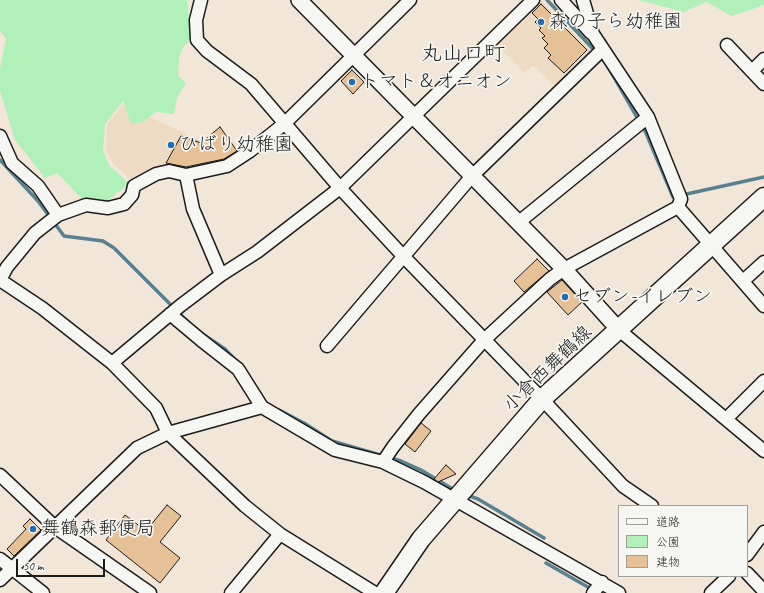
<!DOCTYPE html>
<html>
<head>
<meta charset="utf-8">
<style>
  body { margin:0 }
  #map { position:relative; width:764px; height:593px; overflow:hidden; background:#f1e6d7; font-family:Caveat,"Klee One",sans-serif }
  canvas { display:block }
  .legend { position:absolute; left:618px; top:505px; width:130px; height:72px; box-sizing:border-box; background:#f6f6f2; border:1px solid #9f9f9c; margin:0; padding:5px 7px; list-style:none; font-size:12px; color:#1c1c1c }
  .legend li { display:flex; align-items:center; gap:8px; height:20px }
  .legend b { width:20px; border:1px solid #9f9f9c }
  .scale { position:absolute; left:16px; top:559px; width:89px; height:18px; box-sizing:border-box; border:2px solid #1c1c1c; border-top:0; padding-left:5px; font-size:12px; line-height:14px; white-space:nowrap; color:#1c1c1c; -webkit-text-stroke:3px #f6f6f2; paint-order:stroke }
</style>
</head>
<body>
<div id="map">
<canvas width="764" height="593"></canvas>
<ul class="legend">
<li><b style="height:5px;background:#f6f6f2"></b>道路</li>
<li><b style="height:11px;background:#b1f1b9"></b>公園</li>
<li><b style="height:11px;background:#e6c197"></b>建物</li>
</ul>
<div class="scale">50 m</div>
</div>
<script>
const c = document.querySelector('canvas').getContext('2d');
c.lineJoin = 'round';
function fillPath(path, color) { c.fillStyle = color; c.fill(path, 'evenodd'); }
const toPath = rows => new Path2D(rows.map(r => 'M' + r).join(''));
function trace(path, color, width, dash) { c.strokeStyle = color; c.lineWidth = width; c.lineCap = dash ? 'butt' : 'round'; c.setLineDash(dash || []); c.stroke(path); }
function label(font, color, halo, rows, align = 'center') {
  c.font = font + ' Caveat,"Klee One",sans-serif'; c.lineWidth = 3.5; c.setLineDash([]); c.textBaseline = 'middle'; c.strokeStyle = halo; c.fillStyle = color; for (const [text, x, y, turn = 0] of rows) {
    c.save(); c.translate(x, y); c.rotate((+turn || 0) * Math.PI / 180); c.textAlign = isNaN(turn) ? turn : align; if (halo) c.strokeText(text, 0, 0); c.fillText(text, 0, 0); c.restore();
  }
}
fillPath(toPath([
  [541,0,592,51,555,87,533,65,524,73,496,44],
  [123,105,202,141,220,126,240,151,216,166,134,183,113,163,106,150,107,124]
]), '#eedbc4');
fillPath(toPath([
  [0,0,187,0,191,39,184,46,179,58,178,75,186,83,177,98,174,114,156,112,143,122,131,124,123,101,105,124,103,151,109,165,129,184,108,200,84,201,57,173,45,178,15,140,0,91,0,68,6,39,0,31],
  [638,0,764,0,764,5,732,16,706,2,684,12]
]), '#b1f1b9');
trace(toPath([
  [547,0,596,52],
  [608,67,646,133,673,197,764,177],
  [0,160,38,201,64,236,103,241,114,248,190,324],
  [201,333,225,349,239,364],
  [279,410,304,423,332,441,401,461,421,470,456,491],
  [467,495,478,499,544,538],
  [546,563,593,590]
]), '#588292', 3.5);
const building = toPath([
  [541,4,587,50,564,73,548,58,551,55,544,48,548,44,542,38,545,36,539,30,541,28,535,22,538,19,532,13,541,4],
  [352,70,364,82,353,94,341,81,352,70],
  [220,127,237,151,224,159,186,167,166,163,181,136,201,143,220,127],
  [537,259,549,271,524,292,514,281,537,259],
  [562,280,582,302,568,315,547,292,562,280],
  [421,423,431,431,415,452,405,444,421,423],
  [446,465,456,474,438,482,434,479,446,465],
  [167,505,181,516,160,542,180,558,160,583,106,540,125,515,146,531,167,505],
  [30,519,41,530,14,556,7,549,26,529,23,526,30,519]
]);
fillPath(building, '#e6c197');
trace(building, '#1c1c1c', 1);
const minor = toPath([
  [201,0,196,20,197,40,207,51,251,84,340,188,404,257,542,399,623,486,652,506],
  [561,0,591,33],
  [583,0,593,34,648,117,681,199,678,207,764,306],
  [727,45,764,84],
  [752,71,764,59],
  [0,136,12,163,38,186,58,215],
  [186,175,193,209,221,275],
  [519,222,648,117],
  [743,281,764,262],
  [170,314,201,340,238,369,262,407,335,450,383,462,424,482,619,593],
  [619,330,764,451],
  [327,346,472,176,603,49],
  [112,363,180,306,221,275,257,252,340,188,533,0],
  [726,419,764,381],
  [383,462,393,447,419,414,484,340,550,279,564,269,678,207],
  [0,475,55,527,150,593],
  [747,555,764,532],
  [0,559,43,593],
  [747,573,764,591],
  [0,580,137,448,168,433,262,407],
  [231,593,280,534],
  [375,593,280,534,245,506,168,433,156,408,112,363,42,308,0,280,7,267,35,233,58,215,86,205,108,208,124,204,132,195,134,186,156,174,169,171,186,175,227,166,250,151,284,124,410,0],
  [593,593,602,582],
  [711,593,729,576]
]);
const tertiary = toPath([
  [299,0,564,269,619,330]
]);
const primary = toPath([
  [384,593,421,539,542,399,764,197]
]);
trace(minor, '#1c1c1c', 15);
trace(tertiary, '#1c1c1c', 18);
trace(primary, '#1c1c1c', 21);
trace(minor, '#f6f6f2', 12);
trace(tertiary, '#f6f6f2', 15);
trace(primary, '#f6f6f2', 18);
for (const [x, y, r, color] of [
  [541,22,4,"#1f6fb2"],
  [352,82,4,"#1f6fb2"],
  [171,145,4,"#1f6fb2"],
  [565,297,4,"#1f6fb2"],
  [33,529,4,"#1f6fb2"]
]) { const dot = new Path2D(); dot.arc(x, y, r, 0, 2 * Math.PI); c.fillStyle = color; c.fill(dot); trace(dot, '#f6f6f2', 1.5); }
label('19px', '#1c1c1c', '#f6f6f2', [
  ["森の子ら幼稚園",549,22],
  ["トマト＆オニオン",360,82],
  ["ひばり幼稚園",179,145],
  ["セブン-イレブン",573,297],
  ["舞鶴森郵便局",41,529]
], 'left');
label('19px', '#1c1c1c', '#f6f6f2', [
  ["小倉西舞鶴線",548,369,-44]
]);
label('21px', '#1c1c1c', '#f6f6f2', [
  ["丸山口町",463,54]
]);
</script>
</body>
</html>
